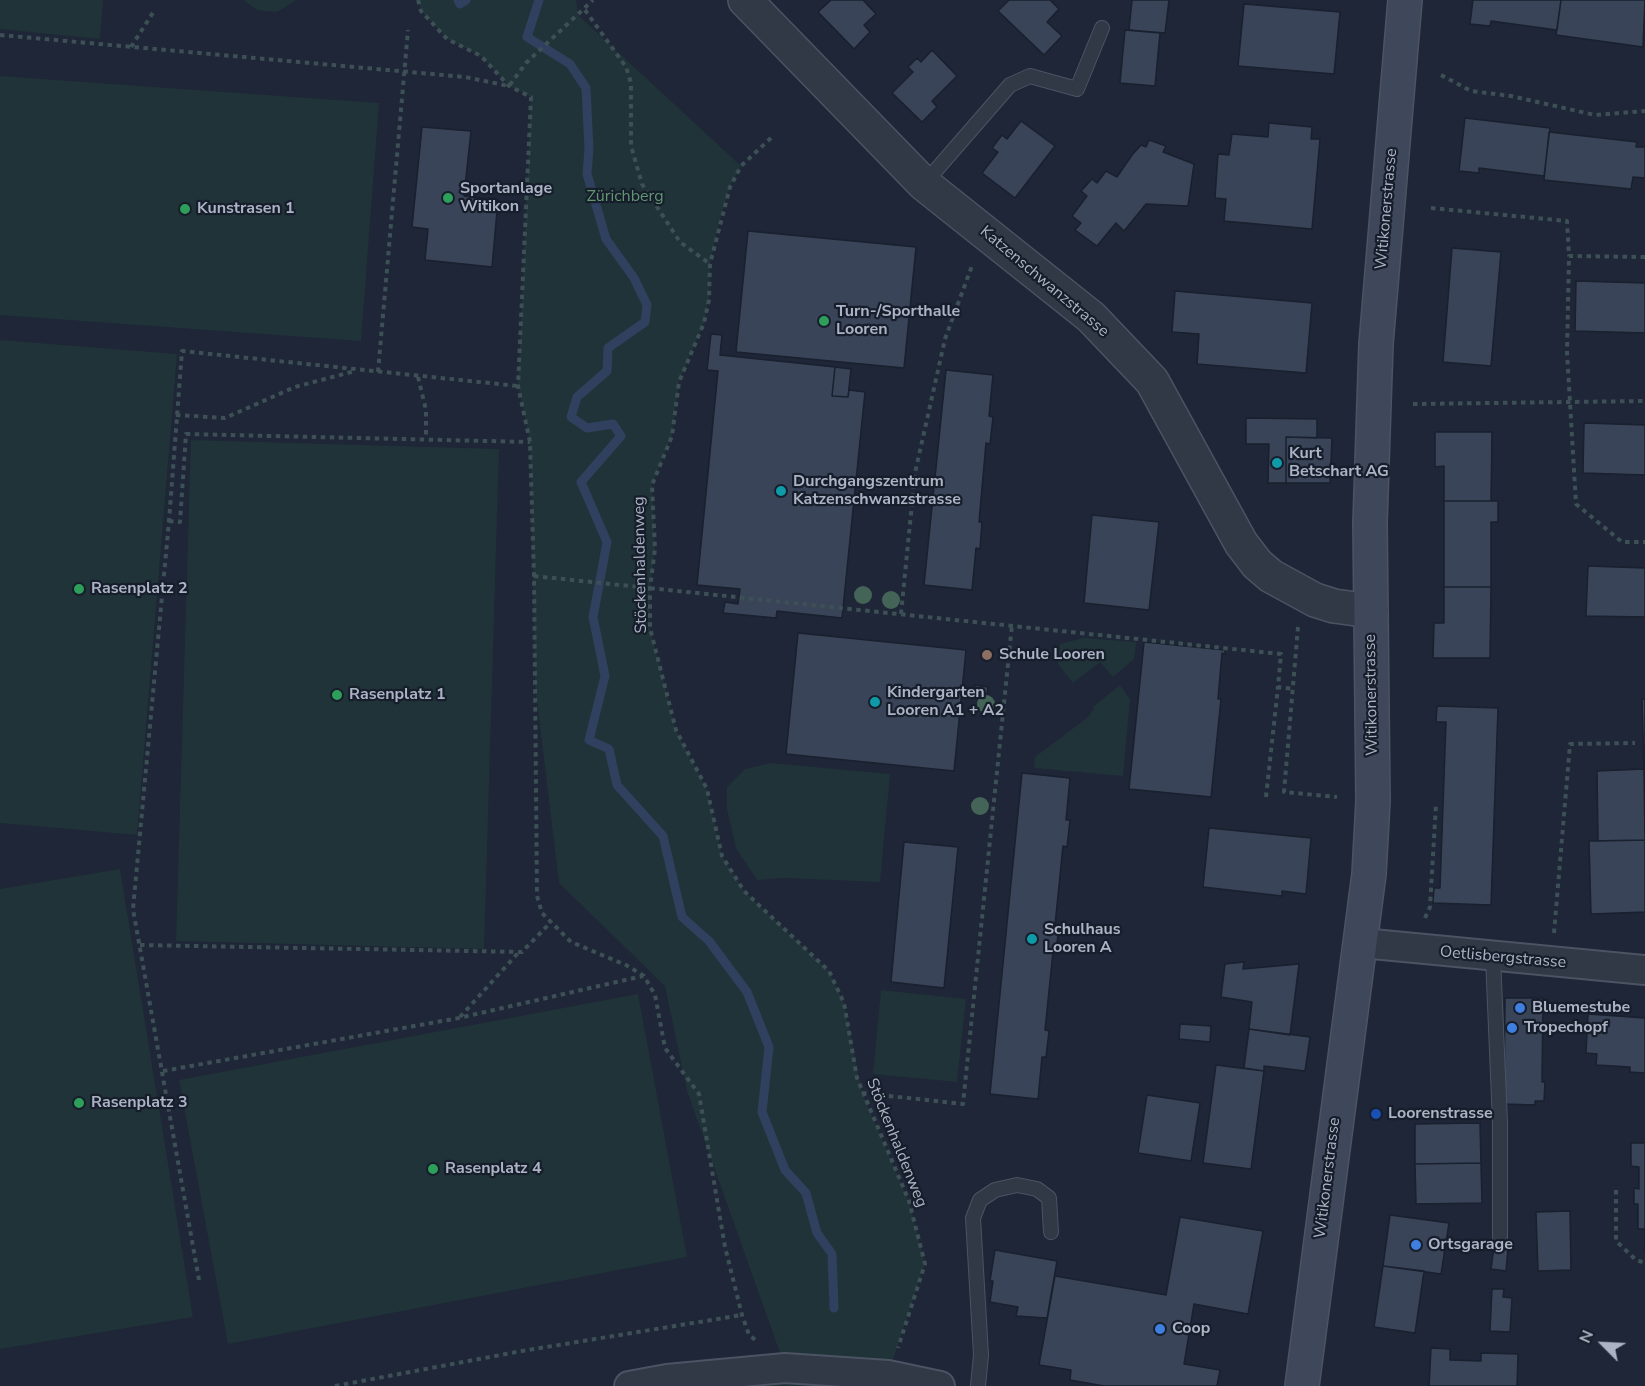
<!DOCTYPE html>
<html>
<head>
<meta charset="utf-8">
<style>
  body { margin:0 }
  #map { position:relative; width:1645px; height:1386px; overflow:hidden; background:#1e2637; font-family:"Nunito Sans",sans-serif }
  canvas { display:block }
  .north { position:absolute; left:1573px; top:1314px; width:60px; height:60px; -webkit-text-stroke:4px #171e2b; paint-order:stroke; rotate:294deg; font-size:16px; font-weight:700; line-height:24px; text-align:center; color:#abb3c5 }
  .north::after { content:''; display:block; margin:auto; width:21px; height:27px; background:#abb3c5; clip-path:polygon(50% 0,100% 100%,50% 72%,0 100%) }
</style>
</head>
<body>
<div id="map">
<canvas width="1645" height="1386"></canvas>
<div class="north">N</div>
</div>
<script>
const c = document.querySelector('canvas').getContext('2d');
c.lineJoin = 'round';
function fillPath(path, color) { c.fillStyle = color; c.fill(path, 'evenodd'); }
const toPath = rows => new Path2D(rows.map(r => 'M' + r).join(''));
function trace(path, color, width, dash) { c.strokeStyle = color; c.lineWidth = width; c.lineCap = dash ? 'butt' : 'round'; c.setLineDash(dash || []); c.stroke(path); }
function label(font, color, halo, rows, align = 'center') {
  c.font = font + ' "Nunito Sans",sans-serif'; c.lineWidth = 4.5; c.setLineDash([]); c.textBaseline = 'middle'; c.strokeStyle = halo; c.fillStyle = color; for (const [text, x, y, turn = 0] of rows) {
    c.save(); c.translate(x, y); c.rotate((+turn || 0) * Math.PI / 180); c.textAlign = isNaN(turn) ? turn : align; if (halo) c.strokeText(text, 0, 0); c.fillText(text, 0, 0); c.restore();
  }
}
fillPath(toPath([
  [0,0,103,0,100,39,0,29],
  [243,0,296,0,277,12,257,10],
  [418,0,576,0,578,15,741,166,730,187,720,219,710,264,709,300,704,323,679,382,672,436,652,485,655,549,650,588,650,628,676,730,707,789,722,856,744,891,829,971,844,1003,862,1093,909,1201,925,1264,884,1386,650,1386,785,1367,687,1091,665,986,559,883,535,684,530,442,518,386,531,97,509,86,481,56,447,39,421,11],
  [0,76,379,103,361,341,0,315],
  [0,340,177,354,137,835,0,823],
  [191,440,499,449,484,949,176,941],
  [1083,638,1136,642,1134,659,1113,677,1100,662,1073,683,1058,664,1060,644],
  [1120,685,1130,699,1123,776,1034,768,1035,757,1087,718,1094,709,1093,707],
  [771,763,890,774,880,882,784,878,757,880,736,848,727,809,727,787,745,769],
  [120,869,193,1317,0,1349,0,889],
  [881,990,966,999,957,1082,873,1074],
  [638,994,687,1257,228,1344,179,1080]
]), '#203338');
trace(toPath([
  [458,0,460,4,466,0],
  [539,0,527,37,570,64,586,88,589,149,587,174,606,239,634,278,647,305,645,322,608,348,607,371,577,397,571,417,587,428,613,424,621,436,581,482,607,542,593,617,605,676,589,740,609,749,617,785,663,836,682,917,709,941,747,992,769,1047,762,1112,785,1170,806,1193,817,1233,832,1254,834,1308]
]), '#30405f', 9);
const building = toPath([
  [831,0,863,0,876,14,864,25,870,32,854,49,818,12,831,0],
  [1009,0,1050,0,1059,9,1047,22,1062,36,1044,55,998,11,1009,0],
  [1132,0,1169,0,1165,33,1129,30,1132,0],
  [1473,0,1561,0,1557,30,1491,21,1490,26,1470,24,1473,0],
  [1561,0,1645,0,1643,47,1556,35,1561,0],
  [1244,4,1340,12,1334,74,1238,66,1244,4],
  [1125,30,1160,33,1155,86,1120,83,1125,30],
  [932,50,957,76,932,101,937,107,922,122,892,93,913,72,908,67,917,58,921,62,932,50],
  [1465,118,1550,128,1544,176,1479,168,1479,173,1459,171,1465,118],
  [1021,121,1055,146,1015,198,982,173,998,152,992,148,1002,135,1007,139,1021,121],
  [1269,123,1312,127,1311,139,1320,139,1312,229,1224,221,1226,199,1215,198,1218,154,1229,155,1232,134,1268,137,1269,123],
  [422,127,471,131,464,196,498,200,492,267,425,260,428,229,412,227,422,127],
  [1549,132,1637,142,1636,147,1645,147,1645,178,1633,177,1631,189,1544,180,1549,132],
  [1149,140,1166,146,1163,152,1194,164,1188,206,1146,204,1124,231,1116,223,1097,246,1075,230,1081,223,1072,216,1087,196,1081,191,1092,179,1097,183,1106,171,1117,177,1132,155,1141,145,1146,147,1149,140],
  [748,231,916,247,904,368,736,352,748,231],
  [1452,248,1501,252,1491,366,1443,362,1452,248],
  [1576,281,1645,283,1645,333,1575,331,1576,281],
  [1175,291,1312,303,1306,373,1197,364,1199,334,1172,332,1175,291],
  [711,334,722,335,720,355,835,367,832,396,848,397,849,390,865,392,842,618,777,611,776,618,723,613,725,602,738,604,740,589,697,585,718,371,707,370,711,334],
  [835,367,851,369,848,397,832,396,835,367],
  [946,370,993,375,989,416,993,417,990,444,986,443,979,522,982,522,980,549,976,548,972,590,924,585,946,370],
  [1246,418,1317,419,1317,438,1286,437,1286,483,1268,483,1269,444,1246,444,1246,418],
  [1584,423,1645,425,1645,475,1583,473,1584,423],
  [1435,432,1492,432,1491,501,1444,501,1444,466,1435,467,1435,432],
  [1286,437,1332,438,1330,483,1286,483,1286,437],
  [1444,501,1498,501,1498,522,1491,522,1491,587,1444,587,1444,501],
  [1092,515,1159,522,1149,610,1084,603,1092,515],
  [1588,566,1645,568,1645,617,1586,616,1588,566],
  [1444,587,1491,587,1490,658,1433,658,1434,623,1444,623,1444,587],
  [798,633,966,650,954,771,786,754,798,633],
  [1144,642,1225,650,1225,654,1222,653,1218,699,1221,699,1211,797,1129,789,1144,642],
  [975,685,988,687,987,694,974,693,975,685],
  [1642,699,1645,699,1645,769,1644,769,1642,699],
  [1437,706,1498,708,1491,905,1433,903,1434,888,1440,888,1446,722,1436,722,1437,706],
  [1644,769,1645,840,1598,841,1597,771,1644,769],
  [1022,773,1070,778,1066,820,1070,820,1067,847,1063,846,1055,925,1059,925,1056,952,1053,952,1045,1030,1049,1031,1046,1057,1042,1057,1038,1099,990,1094,1022,773],
  [1209,828,1311,838,1306,894,1282,891,1282,896,1203,887,1209,828],
  [1645,840,1645,912,1591,914,1589,841,1645,840],
  [904,842,958,847,944,988,891,982,904,842],
  [1244,962,1243,969,1299,964,1290,1035,1249,1029,1252,1002,1221,997,1225,964,1244,962],
  [1505,998,1543,998,1542,1082,1545,1082,1544,1101,1535,1101,1535,1105,1504,1104,1505,998],
  [1588,1014,1645,1018,1645,1073,1630,1072,1630,1067,1596,1065,1597,1054,1586,1053,1588,1014],
  [1180,1024,1211,1026,1210,1042,1179,1039,1180,1024],
  [1249,1029,1310,1037,1305,1071,1264,1066,1264,1071,1244,1068,1249,1029],
  [1216,1065,1264,1071,1251,1169,1203,1163,1216,1065],
  [1147,1095,1200,1103,1191,1161,1138,1153,1147,1095],
  [1480,1123,1481,1163,1415,1164,1415,1124,1480,1123],
  [1631,1143,1645,1143,1645,1252,1645,1229,1638,1229,1638,1204,1634,1204,1634,1188,1639,1189,1639,1167,1631,1166,1631,1143],
  [1481,1163,1482,1203,1416,1204,1415,1164,1481,1163],
  [1570,1211,1571,1270,1538,1271,1536,1212,1570,1211],
  [1390,1215,1449,1223,1441,1274,1383,1266,1390,1215],
  [1180,1217,1263,1231,1248,1314,1194,1304,1184,1364,1220,1370,1217,1386,1104,1386,1070,1380,1071,1370,1039,1365,1055,1276,1166,1295,1180,1217],
  [1494,1247,1508,1249,1506,1271,1491,1269,1494,1247],
  [995,1250,1057,1261,1047,1318,1016,1316,1018,1307,990,1302,993,1281,990,1281,995,1250],
  [1383,1266,1424,1271,1415,1333,1374,1327,1383,1266],
  [1492,1289,1504,1289,1503,1297,1512,1298,1510,1332,1490,1331,1492,1289],
  [1431,1348,1450,1349,1450,1360,1481,1361,1481,1353,1518,1354,1517,1386,1429,1386,1431,1348]
]);
fillPath(building, '#3a4458');
trace(building, '#19202e', 1.5);
const service = toPath([
  [924,184,1010,85,1030,76,1077,89,1102,28],
  [1493,957,1500,1123,1500,1244],
  [978,1386,981,1355,973,1218,980,1200,995,1190,1017,1185,1037,1189,1049,1198,1051,1232]
]);
const minor = toPath([
  [1362,943,1645,970],
  [629,1386,667,1379,785,1368,888,1375,940,1386]
]);
const tertiary = toPath([
  [745,0,924,184,1091,317,1152,381,1241,543,1257,564,1271,576,1315,600,1334,606,1371,611]
]);
const secondary = toPath([
  [1302,1386,1369,874,1373,801,1370,523,1376,344,1405,0]
]);
trace(service, '#4c5363', 16);
trace(minor, '#4c5363', 32);
trace(tertiary, '#4c5363', 36);
trace(secondary, '#4c5363', 36);
trace(toPath([
  [418,0,421,11,447,39,481,56,509,86,531,97,518,386,530,442,534,576,537,896,542,913,571,942,626,965,644,976,655,995,665,1048,699,1094,725,1247,742,1315,749,1335,757,1341],
  [585,10,626,67,631,83,631,146,642,184,680,242,710,264],
  [0,35,465,77,509,86,526,63,593,0],
  [131,47,154,11],
  [1441,75,1471,91,1511,96,1595,115,1645,111],
  [771,138,741,166,730,187,710,264,709,300,704,323,679,382,672,436,652,485,655,549,650,588,650,628,676,730,707,789,722,856,744,891,829,971,844,1003,857,1078,909,1201,925,1264,898,1348],
  [1431,208,1567,221,1569,256],
  [1645,257,1569,256,1567,352,1576,504,1622,542,1645,542],
  [378,372,408,30],
  [418,377,426,410,426,439],
  [1413,404,1645,401],
  [176,415,225,418,295,387,355,371],
  [169,521,180,522,186,434,530,442],
  [534,576,1281,654,1278,687,1294,689],
  [901,614,915,473,945,339,973,263],
  [1298,627,1284,792,1337,797],
  [1266,797,1278,687],
  [1425,918,1430,907,1436,804],
  [1554,933,1570,744,1635,743],
  [140,945,522,952,550,923],
  [460,1017,519,952],
  [163,1071,459,1018,643,976],
  [862,1093,963,1104,1012,625],
  [1616,1190,1616,1241,1636,1260,1645,1263],
  [199,1280,133,909,169,521,182,351,518,386],
  [335,1386,522,1351,742,1315]
]), '#3d5055', 4, [4.5, 4.5]);
trace(service, '#313947', 14);
trace(minor, '#313947', 28);
trace(tertiary, '#313947', 33);
trace(secondary, '#3f475b', 33);
c.fillStyle = '#436457';
for (const [x, y] of [
  [863,595],
  [891,600],
  [986,704],
  [980,806]
]) { c.beginPath(); c.arc(x, y, 9, 0, 2 * Math.PI); c.fill(); }
for (const [x, y, r, color] of [
  [448,198,6,"#2e9e5b"],
  [185,209,6,"#2e9e5b"],
  [824,321,6,"#2e9e5b"],
  [1277,463,6,"#0f9aa8"],
  [781,491,6,"#0f9aa8"],
  [79,589,6,"#2e9e5b"],
  [987,655,6,"#8d6e63"],
  [337,695,6,"#2e9e5b"],
  [875,702,6,"#0f9aa8"],
  [1032,939,6,"#0f9aa8"],
  [1520,1008,6,"#3f7fe0"],
  [1512,1028,6,"#3f7fe0"],
  [79,1103,6,"#2e9e5b"],
  [1376,1114,6,"#1a4fb4"],
  [433,1169,6,"#2e9e5b"],
  [1416,1245,6,"#3f7fe0"],
  [1160,1329,6,"#3f7fe0"]
]) { const dot = new Path2D(); dot.arc(x, y, r, 0, 2 * Math.PI); c.fillStyle = color; c.fill(dot); trace(dot, '#171e2b', 2); }
label('bold 16px', '#abb3c5', '#171e2b', [
  ["Sportanlage",460,189],
  ["Witikon",460,207],
  ["Kunstrasen 1",197,209],
  ["Turn-/Sporthalle",836,312],
  ["Looren",836,330],
  ["Kurt",1289,454],
  ["Betschart AG",1289,472],
  ["Durchgangszentrum",793,482],
  ["Katzenschwanzstrasse",793,500],
  ["Rasenplatz 2",91,589],
  ["Schule Looren",999,655],
  ["Kindergarten",887,693],
  ["Looren A1 + A2",887,711],
  ["Rasenplatz 1",349,695],
  ["Schulhaus",1044,930],
  ["Looren A",1044,948],
  ["Bluemestube",1532,1008],
  ["Tropechopf",1524,1028],
  ["Rasenplatz 3",91,1103],
  ["Loorenstrasse",1388,1114],
  ["Rasenplatz 4",445,1169],
  ["Ortsgarage",1428,1245],
  ["Coop",1172,1329]
], 'left');
label('16px', '#629672', '#171e2b', [
  ["Zürichberg",625,197]
]);
label('16px', '#abb3c5', '#171e2b', [
  ["Witikonerstrasse",1387,209,-85],
  ["Katzenschwanzstrasse",1044,282,40],
  ["Stöckenhaldenweg",641,565,-91],
  ["Witikonerstrasse",1372,695,-91],
  ["Oetlisbergstrasse",1503,958,5],
  ["Stöckenhaldenweg",896,1143,68],
  ["Witikonerstrasse",1328,1178,-83]
]);
</script>
</body>
</html>
